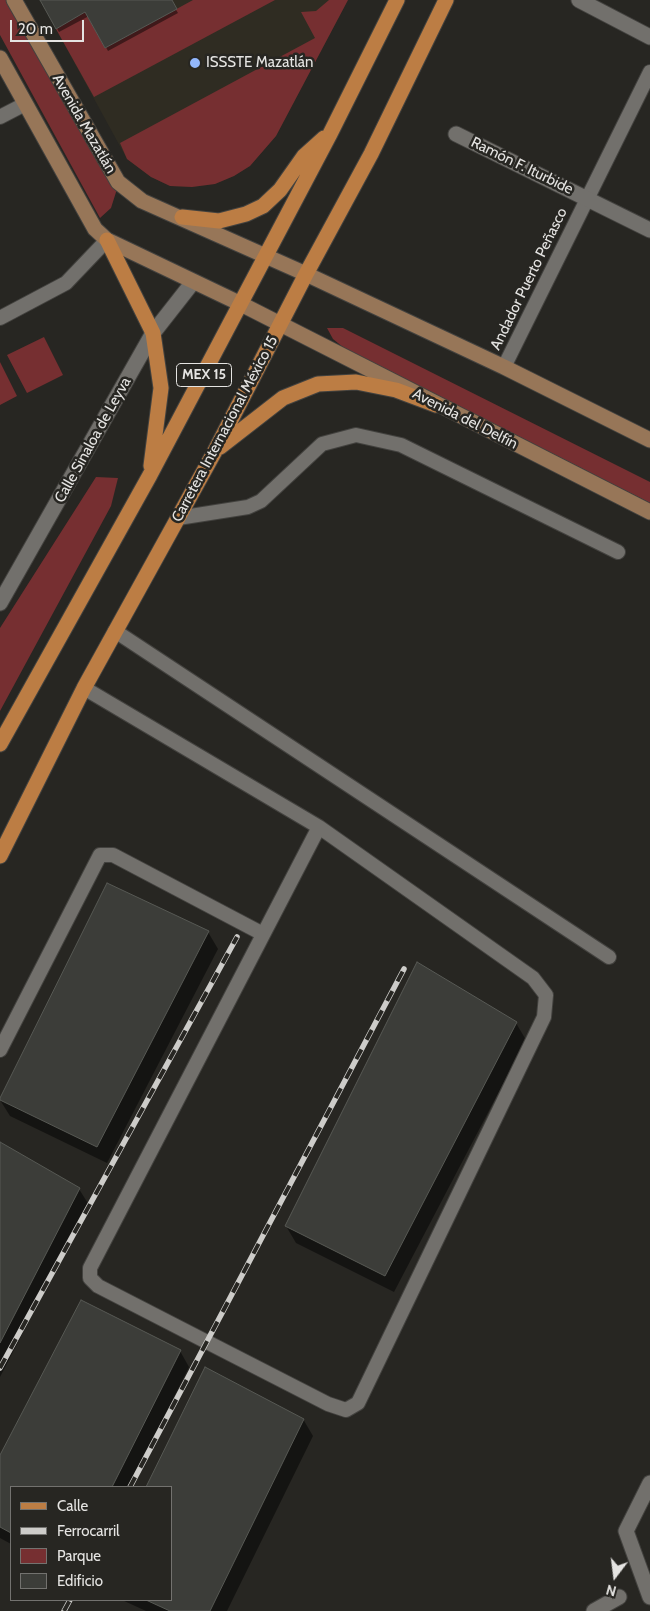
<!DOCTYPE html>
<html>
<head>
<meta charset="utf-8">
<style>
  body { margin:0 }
  #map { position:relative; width:650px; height:1611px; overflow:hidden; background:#272622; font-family:Cabin,sans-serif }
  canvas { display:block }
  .legend { position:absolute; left:10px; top:1486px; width:162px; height:115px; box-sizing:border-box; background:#272622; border:1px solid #73726f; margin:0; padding:6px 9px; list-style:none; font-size:15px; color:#e5e4e2 }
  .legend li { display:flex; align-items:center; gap:10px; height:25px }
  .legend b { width:25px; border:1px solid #73726f }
  .north { position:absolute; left:590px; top:1551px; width:50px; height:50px; -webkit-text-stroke:4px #272622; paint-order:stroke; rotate:195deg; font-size:14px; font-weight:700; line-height:20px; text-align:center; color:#e5e4e2 }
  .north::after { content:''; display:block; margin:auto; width:18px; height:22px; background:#e5e4e2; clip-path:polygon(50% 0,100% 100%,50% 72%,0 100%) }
  .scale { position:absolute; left:10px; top:20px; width:74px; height:22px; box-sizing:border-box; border:2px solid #e5e4e2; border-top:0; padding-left:6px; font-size:15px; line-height:18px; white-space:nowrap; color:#e5e4e2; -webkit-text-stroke:4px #272622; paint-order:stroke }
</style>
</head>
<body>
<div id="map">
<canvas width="650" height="1611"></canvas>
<ul class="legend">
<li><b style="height:6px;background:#bc7d44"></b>Calle</li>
<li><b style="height:6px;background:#cdccc9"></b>Ferrocarril</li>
<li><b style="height:14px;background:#762f31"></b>Parque</li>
<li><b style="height:14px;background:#3c3d39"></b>Edificio</li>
</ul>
<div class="north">N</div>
<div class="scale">20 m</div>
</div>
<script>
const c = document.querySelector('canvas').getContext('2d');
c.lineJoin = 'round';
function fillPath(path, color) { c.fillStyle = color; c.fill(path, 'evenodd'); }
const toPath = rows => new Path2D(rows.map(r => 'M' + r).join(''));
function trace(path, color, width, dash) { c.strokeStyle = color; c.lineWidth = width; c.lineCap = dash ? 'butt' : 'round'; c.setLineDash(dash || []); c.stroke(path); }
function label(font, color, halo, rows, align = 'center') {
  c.font = font + ' Cabin,sans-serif'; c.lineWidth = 5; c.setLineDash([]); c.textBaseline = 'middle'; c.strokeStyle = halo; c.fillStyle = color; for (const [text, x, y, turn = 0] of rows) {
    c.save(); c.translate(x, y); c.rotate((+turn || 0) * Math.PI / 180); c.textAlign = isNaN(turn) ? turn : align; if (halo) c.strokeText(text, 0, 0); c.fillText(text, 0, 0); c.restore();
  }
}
fillPath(toPath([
  [40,0,348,0,276,136,250,166,234,176,215,184,192,187,170,186,151,177,127,159]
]), '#2f2c22');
fillPath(toPath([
  [0,0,14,0,117,189,111,208,100,218,0,35],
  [193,0,275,0,94,97,56,29,85,12,105,48],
  [329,0,348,0,276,136,250,166,234,176,215,184,192,187,170,186,151,177,127,159,120,143,315,38,301,12,316,11],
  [327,328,343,328,650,482,650,503,344,348,333,339],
  [44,337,63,375,27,393,7,355],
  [0,362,17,396,0,405],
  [96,477,118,478,111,506,0,711,0,628]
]), '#762f31');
fillPath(toPath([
  [41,0,170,0,178,13,108,51,89,16,59,32],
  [208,932,218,949,107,1163,10,1116,0,1100],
  [417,964,516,1023,526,1040,394,1292,296,1243,286,1226],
  [0,1143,79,1189,89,1205,0,1377],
  [180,1351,189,1367,129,1487,11,1487,11,1544,0,1538,0,1458],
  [206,1369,303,1419,313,1436,227,1611,146,1611,122,1600,171,1600,171,1487,147,1487]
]), '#0007');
const building = toPath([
  [40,0,172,0,177,9,105,48,85,12,56,29,40,0],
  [107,883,209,931,97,1147,0,1100,0,1098,107,883],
  [417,962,517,1022,385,1276,285,1226,417,962],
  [0,1142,80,1188,0,1343,0,1142],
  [81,1300,181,1350,112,1487,11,1487,11,1533,0,1527,0,1455,81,1300],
  [205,1367,304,1419,210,1611,170,1611,146,1600,171,1600,171,1487,146,1487,205,1367]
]);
fillPath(building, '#3c3d39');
trace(building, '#575954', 1);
const lane = toPath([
  [0,117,25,104],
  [0,318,66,283,107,240],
  [504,367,650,72],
  [178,518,248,507,261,501,322,444,356,435,401,445,618,552],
  [115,631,609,957],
  [84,688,319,827,533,978,546,995,544,1017,358,1403,346,1410,328,1404,207,1342,98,1286,90,1278,90,1268,319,827],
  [0,1050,100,855,113,855,263,934]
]);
const street = toPath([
  [579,0,650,37],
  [456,134,650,230],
  [0,603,153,333,193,282],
  [650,1483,626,1531,650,1597],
  [594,1611,619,1597]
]);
const secondary = toPath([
  [14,0,118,182,142,201,306,274,504,367,650,440],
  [0,58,95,229,107,240,241,304,650,512]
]);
const primary = toPath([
  [182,217,219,221,246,214,263,206,280,190,304,156,324,138],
  [107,240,153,333,161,388,151,466],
  [220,447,283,398,318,384,356,382,396,390,436,405],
  [0,744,150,475,330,134,397,0],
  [0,856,84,688,215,451,306,274,371,154,446,0]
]);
trace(lane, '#43423f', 16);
trace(street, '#43423f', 17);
trace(secondary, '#43423f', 17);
trace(primary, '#43423f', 17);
trace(lane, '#72706c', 14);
trace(street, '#72706c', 15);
trace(secondary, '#977658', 15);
trace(primary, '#bc7d44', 15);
const rail = toPath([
  [0,1368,237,937],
  [130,1487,404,969],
  [64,1611,70,1600]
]);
trace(rail, '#cdccc9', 5.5);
trace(rail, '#272622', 4, [11]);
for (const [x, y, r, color] of [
  [195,63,6,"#92b7fd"]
]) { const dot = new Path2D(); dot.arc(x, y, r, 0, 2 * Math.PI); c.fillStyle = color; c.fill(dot); trace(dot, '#272622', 2); }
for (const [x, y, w] of [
  [204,375,55]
]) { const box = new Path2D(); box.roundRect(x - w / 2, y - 11.5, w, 23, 4); c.fillStyle = '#272622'; c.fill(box); trace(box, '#e5e4e2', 1); }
label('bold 14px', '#e5e4e2', null, [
  ["MEX 15",204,375]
]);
label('15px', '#e5e4e2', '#272622', [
  ["ISSSTE Mazatlán",206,63]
], 'left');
label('15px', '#e5e4e2', '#272622', [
  ["Avenida Mazatlán",84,124,60],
  ["Ramón F. Iturbide",522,166,26],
  ["Andador Puerto Peñasco",529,279,-64],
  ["Avenida del Delfín",465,419,27],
  ["Carretera Internacional México 15",225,429,-62],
  ["Calle Sinaloa de Leyva",93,440,-61]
]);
</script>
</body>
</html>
